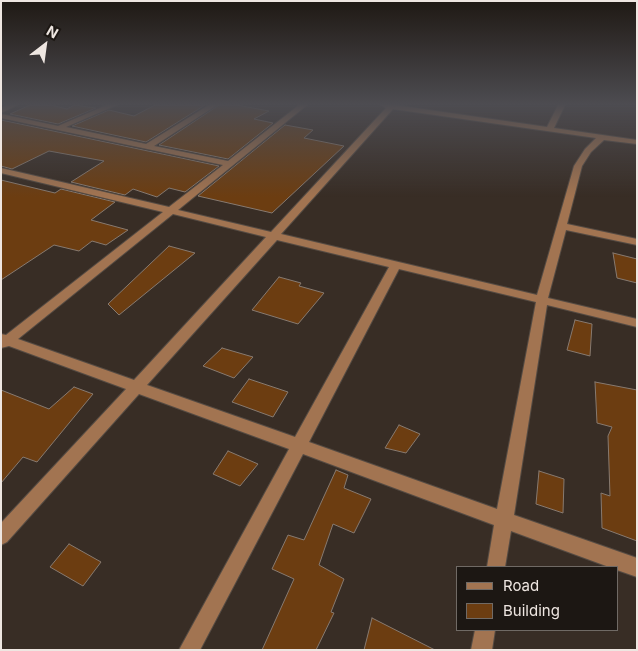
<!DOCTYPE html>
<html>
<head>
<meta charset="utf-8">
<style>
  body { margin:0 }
  #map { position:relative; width:638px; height:651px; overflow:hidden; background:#382d25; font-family:Inter,sans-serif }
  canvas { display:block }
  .frame { position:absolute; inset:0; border:2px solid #eee6e1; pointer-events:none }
  .legend { position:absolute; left:456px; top:566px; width:162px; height:65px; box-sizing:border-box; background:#1c1713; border:1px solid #706a65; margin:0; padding:6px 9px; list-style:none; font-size:15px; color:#eee6e1 }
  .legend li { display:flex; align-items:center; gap:10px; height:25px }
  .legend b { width:25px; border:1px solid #706a65 }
  .north { position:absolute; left:20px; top:20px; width:50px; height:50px; -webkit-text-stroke:4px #1c1713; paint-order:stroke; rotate:30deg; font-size:14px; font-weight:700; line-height:20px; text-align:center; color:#eee6e1 }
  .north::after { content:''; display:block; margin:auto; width:18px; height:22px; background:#eee6e1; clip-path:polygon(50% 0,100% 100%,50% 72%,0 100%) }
</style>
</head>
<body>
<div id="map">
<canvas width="638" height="651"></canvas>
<div class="frame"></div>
<ul class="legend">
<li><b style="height:6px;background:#a27451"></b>Road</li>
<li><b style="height:14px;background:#6c3d11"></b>Building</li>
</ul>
<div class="north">N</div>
</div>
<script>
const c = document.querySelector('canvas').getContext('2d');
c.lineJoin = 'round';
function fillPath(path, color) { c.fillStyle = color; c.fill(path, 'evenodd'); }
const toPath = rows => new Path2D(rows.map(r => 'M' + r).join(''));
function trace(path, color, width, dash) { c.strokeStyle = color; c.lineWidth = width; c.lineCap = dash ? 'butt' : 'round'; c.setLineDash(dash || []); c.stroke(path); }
const building = toPath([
  [30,105,51,105,67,109,74,105,96,108,58,124,10,114,30,105],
  [155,105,205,105,146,142,72,126,109,110,134,116,155,105],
  [219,105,237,105,269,111,254,119,273,123,228,159,159,145,219,105],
  [1,120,219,166,185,192,169,188,157,197,133,189,125,195,71,182,104,161,49,151,12,169,1,166,1,120],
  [285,125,313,130,304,138,344,146,272,213,198,196,285,125],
  [1,180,55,193,61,189,115,202,91,220,128,230,106,245,92,241,79,251,54,245,1,280,1,180],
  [169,246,195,253,119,315,108,304,169,246],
  [613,253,637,259,637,283,617,278,613,253],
  [279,277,301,283,299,286,324,293,298,324,252,310,279,277],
  [575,320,592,324,590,356,567,350,575,320],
  [222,348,253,357,234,378,203,366,222,348],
  [249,379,288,392,273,417,232,402,249,379],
  [595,382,637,390,637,541,602,528,601,493,610,496,608,436,612,427,597,423,595,382],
  [74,387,93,394,37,462,23,457,1,483,1,390,49,409,74,387],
  [399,425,420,434,406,453,385,448,399,425],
  [228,451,258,464,240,486,213,474,228,451],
  [336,470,348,475,344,488,371,499,354,533,333,524,319,565,344,579,331,612,334,613,316,650,262,650,294,579,272,569,288,535,304,540,336,470],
  [539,471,564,479,563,513,536,504,539,471],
  [69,544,101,562,83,586,50,567,69,544],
  [372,618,435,650,364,650,372,618]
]);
fillPath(building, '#6c3d11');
trace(building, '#877a70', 1);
const minor = toPath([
  [7,105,17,105,1,113,1,108,7,105],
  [107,105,117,105,66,127,146,144,209,105,217,105,154,146,228,161,299,105,307,105,178,210,271,232,386,108,381,105,395,105,547,127,558,105,565,105,554,128,637,140,637,144,604,140,591,152,582,166,567,224,637,239,637,245,566,230,548,298,637,319,637,327,547,305,514,515,637,558,637,577,617,570,617,567,609,567,511,531,505,567,487,567,494,525,303,454,200,650,179,650,289,449,139,394,7,542,1,545,1,523,126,389,9,346,1,348,1,334,6,335,163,212,1,173,1,168,169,207,223,165,1,118,1,114,58,126,107,105],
  [393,109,596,138,585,149,574,166,537,295,281,234,393,109],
  [173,214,266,237,134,380,18,339,173,214],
  [277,240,389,267,295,437,147,385,277,240],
  [399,269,536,302,497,509,309,442,399,269],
  [475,630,495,630,492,650,471,650,475,630]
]);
trace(minor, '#554b43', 2);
fillPath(minor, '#a27451');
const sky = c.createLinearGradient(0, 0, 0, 197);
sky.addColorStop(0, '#1f1914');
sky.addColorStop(0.53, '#4d4c51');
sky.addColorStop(1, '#4d4c5100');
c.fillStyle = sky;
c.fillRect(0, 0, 638, 197);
</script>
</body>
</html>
